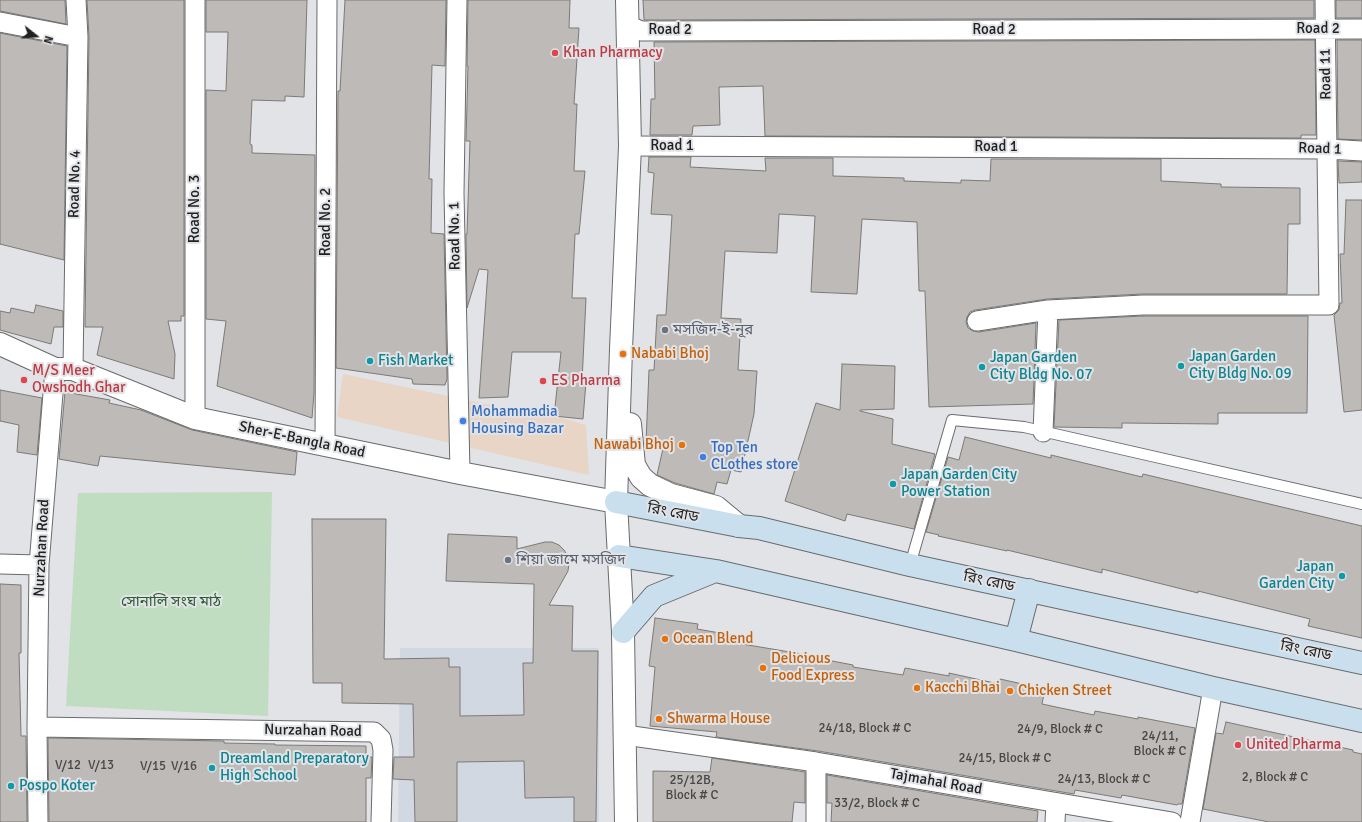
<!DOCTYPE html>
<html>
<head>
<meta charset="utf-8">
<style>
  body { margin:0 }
  #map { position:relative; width:1362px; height:822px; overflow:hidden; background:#e1e3e6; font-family:Signika,sans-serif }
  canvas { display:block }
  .north { position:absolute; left:16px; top:16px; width:40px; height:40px; -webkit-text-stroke:3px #e1e3e6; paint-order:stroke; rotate:107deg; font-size:11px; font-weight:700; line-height:16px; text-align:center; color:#202122 }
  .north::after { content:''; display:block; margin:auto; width:14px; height:18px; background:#202122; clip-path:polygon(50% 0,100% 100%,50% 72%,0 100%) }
</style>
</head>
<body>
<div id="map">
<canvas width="1362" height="822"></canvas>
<div class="north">N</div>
</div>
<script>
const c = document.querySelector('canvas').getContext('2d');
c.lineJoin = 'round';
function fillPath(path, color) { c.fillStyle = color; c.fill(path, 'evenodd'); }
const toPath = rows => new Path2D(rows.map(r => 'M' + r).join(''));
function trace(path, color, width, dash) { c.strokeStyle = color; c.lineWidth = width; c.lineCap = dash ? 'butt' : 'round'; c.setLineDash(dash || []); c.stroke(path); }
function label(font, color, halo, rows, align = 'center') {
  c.font = font + ' Signika,"Noto Sans Bengali",sans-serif'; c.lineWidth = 4; c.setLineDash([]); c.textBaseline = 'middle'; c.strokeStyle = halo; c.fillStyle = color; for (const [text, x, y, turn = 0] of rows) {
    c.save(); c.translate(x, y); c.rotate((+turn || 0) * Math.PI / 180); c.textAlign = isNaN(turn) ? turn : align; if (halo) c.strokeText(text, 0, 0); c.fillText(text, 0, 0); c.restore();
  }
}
fillPath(toPath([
  [343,374,519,411,554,416,586,425,589,475,337,417]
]), '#e8d5c5');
fillPath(toPath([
  [400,648,599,648,599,822,398,822]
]), '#d2d8e2');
fillPath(toPath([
  [272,492,268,716,66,706,78,493]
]), '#c0dcc1');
const building = toPath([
  [0,0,65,0,66,24,0,11,0,0],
  [87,0,184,0,184,316,181,316,181,321,168,321,175,354,174,379,97,355,103,327,85,327,89,37,87,0],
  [206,0,307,0,304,97,285,96,285,101,252,100,250,144,252,145,252,153,315,155,314,393,312,418,217,386,226,321,206,319,206,90,226,91,228,32,206,32,206,0],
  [345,0,446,0,445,66,432,65,429,179,432,179,431,233,444,234,447,379,445,385,413,384,412,379,336,368,338,91,340,91,345,0],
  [468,0,570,0,569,28,579,28,574,104,577,104,574,171,585,171,579,234,575,234,572,298,586,298,582,382,586,382,583,419,554,416,561,352,512,352,508,397,479,398,488,270,479,269,467,308,466,234,467,234,470,141,466,141,468,66,467,66,468,0],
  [643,0,1314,0,1314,18,644,20,643,0],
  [1336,0,1362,0,1362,18,1336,18,1336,0],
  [0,33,67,46,64,260,0,244,0,33],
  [1315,40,1316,135,1301,135,1301,138,765,136,763,86,719,87,720,125,693,126,692,135,650,135,651,99,655,99,654,42,1315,40],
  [1337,40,1362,40,1362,140,1338,139,1337,40],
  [649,157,691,157,690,167,766,171,765,158,833,158,833,176,904,178,904,181,961,183,961,180,990,181,991,159,1161,159,1161,181,1221,184,1221,187,1300,188,1300,224,1288,224,1287,294,1142,294,1047,299,975,310,970,312,967,317,966,322,968,328,973,331,979,332,1036,323,1033,404,929,407,925,291,919,291,917,222,862,219,857,294,811,292,815,216,779,214,777,253,725,251,721,318,741,319,738,370,757,371,754,414,741,472,731,470,727,484,717,482,714,494,675,483,657,475,664,444,646,443,649,370,654,370,657,315,666,315,672,215,651,214,654,173,648,172,649,157],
  [1338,161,1362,162,1362,182,1339,183,1338,161],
  [1346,200,1362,200,1362,410,1344,412,1334,315,1339,310,1340,303,1342,303,1340,254,1344,254,1346,200],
  [36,305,63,311,63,327,54,327,51,344,0,330,0,311,10,313,11,308,34,313,36,305],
  [1143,316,1308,316,1307,413,1218,413,1218,424,1122,423,1122,428,1054,427,1059,320,1143,316],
  [842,364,895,366,894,409,860,410,860,411,893,419,892,444,935,454,914,529,847,514,845,521,785,501,816,403,840,410,842,364],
  [0,390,42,398,37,455,17,452,19,425,0,421,0,390],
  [65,392,110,400,109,403,141,410,192,430,297,452,295,475,100,456,98,466,59,459,65,392],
  [965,437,1051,458,1051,455,1142,477,1143,474,1362,526,1362,638,1308,626,1310,619,1198,591,1198,593,1102,569,1102,573,1007,550,1007,551,938,536,939,535,926,532,948,457,959,460,965,437],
  [312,519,386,519,384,659,449,658,449,667,460,667,460,716,524,715,523,663,533,663,534,584,446,581,448,534,517,537,517,549,545,542,552,542,559,545,564,550,568,556,569,564,568,571,549,605,573,606,572,651,598,651,596,822,574,822,574,797,525,798,524,761,457,762,457,822,415,822,414,780,393,779,394,757,414,757,413,704,342,703,342,683,313,683,312,519],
  [0,584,21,585,21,653,19,653,21,736,26,736,27,822,0,822,0,584],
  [655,618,698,624,697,629,743,637,742,644,802,654,801,655,853,665,853,667,903,675,905,668,949,676,949,673,999,684,1000,679,1045,689,1042,704,1094,715,1095,711,1138,719,1138,717,1195,728,1182,804,1178,804,1177,805,1122,795,1121,798,1075,790,1074,794,818,751,716,737,717,732,650,726,655,667,649,666,655,618],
  [1226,722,1353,750,1353,752,1362,754,1362,822,1269,822,1203,809,1216,733,1223,734,1226,722],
  [48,738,224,741,224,743,275,744,275,745,366,746,366,757,372,757,371,778,366,778,366,822,49,822,48,738],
  [712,758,805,772,805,803,794,802,792,822,653,822,653,771,710,772,712,758],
  [827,775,1038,811,1037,822,831,822,832,803,827,803,827,775]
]);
fillPath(building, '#bdbab8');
trace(building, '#7c7977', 1);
const service = toPath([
  [910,565,952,420,1024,427,1362,504]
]);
const minor = toPath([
  [457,0,454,193,460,473],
  [0,22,78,37],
  [627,25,641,31,1362,29],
  [630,146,1328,149,1362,151],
  [977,321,1048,310,1143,305,1329,305,1325,0],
  [73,369,78,37,76,0],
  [195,418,195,0],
  [1043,432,1048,310],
  [325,444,327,0],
  [0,564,39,565],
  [37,727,374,732,381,739,383,750,381,822],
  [625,735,816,762,1172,822],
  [816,762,816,822],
  [38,822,37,727,39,565,55,369],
  [1055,822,1056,803],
  [1190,822,1213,688]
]);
const tertiary = toPath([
  [0,344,55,369,73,369,195,418,460,473,616,502],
  [630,424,634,465,641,477,650,485,671,495,716,507,739,526],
  [626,822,623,632,616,502,621,349,630,146,627,0]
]);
const secondary = toPath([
  [616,502,739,526,759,528,910,565,1362,663],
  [619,556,716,571,1016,640,1213,688,1362,721],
  [623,632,654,596,715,571],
  [1016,640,1029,590]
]);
trace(service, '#696b6d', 12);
trace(minor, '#696b6d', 21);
trace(tertiary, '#696b6d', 24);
trace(secondary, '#696b6d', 24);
trace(service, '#fff', 10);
trace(minor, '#fff', 19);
trace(tertiary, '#fff', 22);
trace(secondary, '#c9dfed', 22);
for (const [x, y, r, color] of [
  [555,53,4,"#e0444e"],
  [665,330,4,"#6b7280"],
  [623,354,4,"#e8710a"],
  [370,361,4,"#0f9aa8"],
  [1181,366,4,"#0f9aa8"],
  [982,367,4,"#0f9aa8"],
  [24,380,4,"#e0444e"],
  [543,381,4,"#e0444e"],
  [463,421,4,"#3f7fe0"],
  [682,445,4,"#e8710a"],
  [703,457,4,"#3f7fe0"],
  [893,484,4,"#0f9aa8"],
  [508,560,4,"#6b7280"],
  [1342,576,4,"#0f9aa8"],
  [665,639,4,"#e8710a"],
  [763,668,4,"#e8710a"],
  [917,688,4,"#e8710a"],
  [1010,691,4,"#e8710a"],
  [659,719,4,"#e8710a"],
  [1238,745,4,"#e0444e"],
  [212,768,4,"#0f9aa8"],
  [11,786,4,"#0f9aa8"]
]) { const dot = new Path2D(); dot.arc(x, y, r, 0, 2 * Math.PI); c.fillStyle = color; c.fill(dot); trace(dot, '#e1e3e6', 1.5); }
label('13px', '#474748', null, [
  ["24/18, Block # C",865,729],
  ["24/9, Block # C",1060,730],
  ["24/11,",1160,737],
  ["Block # C",1160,752],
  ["24/15, Block # C",1005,759],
  ["V/12",68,766],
  ["V/13",101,766],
  ["V/15",153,767],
  ["V/16",184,767],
  ["2, Block # C",1275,778],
  ["24/13, Block # C",1104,780],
  ["25/12B,",692,781],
  ["Block # C",692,796],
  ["33/2, Block # C",877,804]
]);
label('15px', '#202122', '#e1e3e6', [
  ["Road 2",1318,29],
  ["Road 2",670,30],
  ["Road 2",994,30],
  ["Road 11",1326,74,-91],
  ["Road 1",672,146],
  ["Road 1",996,147],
  ["Road 1",1320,149,2],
  ["Road No. 4",75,184,-89],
  ["Road No. 3",195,209,-90],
  ["Road No. 2",326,222,-90],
  ["Road No. 1",455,236,-91],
  ["Sher-E-Bangla Road",302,440,12],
  ["রিং রোড",673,513,11],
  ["Nurzahan Road",42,548,-87],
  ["রিং রোড",989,582,12],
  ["রিং রোড",1306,651,12],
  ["Nurzahan Road",313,731,1],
  ["Tajmahal Road",936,782,10]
]);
label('15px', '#be3a42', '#e1e3e6', [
  ["Khan Pharmacy",563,53],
  ["M/S Meer",32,371],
  ["Owshodh Ghar",32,388],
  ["ES Pharma",551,381],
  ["United Pharma",1246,745]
], 'left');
label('15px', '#5b616d', '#e1e3e6', [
  ["মসজিদ-ই-নূর",673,330],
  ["শিয়া জামে মসজিদ",516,560]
], 'left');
label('15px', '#c56008', '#e1e3e6', [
  ["Nababi Bhoj",631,354],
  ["Nawabi Bhoj",674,445,"right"],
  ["Ocean Blend",673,639],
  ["Delicious",771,659],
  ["Food Express",771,676],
  ["Kacchi Bhai",925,688],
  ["Chicken Street",1018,691],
  ["Shwarma House",667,719]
], 'left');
label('15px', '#0d838f', '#e1e3e6', [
  ["Japan Garden",1189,357],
  ["City Bldg No. 09",1189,374],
  ["Japan Garden",990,358],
  ["City Bldg No. 07",990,375],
  ["Fish Market",378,361],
  ["Japan Garden City",901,475],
  ["Power Station",901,492],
  ["Japan",1334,567,"right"],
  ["Garden City",1334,584,"right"],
  ["Dreamland Preparatory",220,759],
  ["High School",220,776],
  ["Pospo Koter",19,786]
], 'left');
label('15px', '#366cbe', '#e1e3e6', [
  ["Mohammadia",471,412],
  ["Housing Bazar",471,429],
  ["Top Ten",711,448],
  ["CLothes store",711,465]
], 'left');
label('15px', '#2a5c30', '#e1e3e6', [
  ["সোনালি সংঘ মাঠ",171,602]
]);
</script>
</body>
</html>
